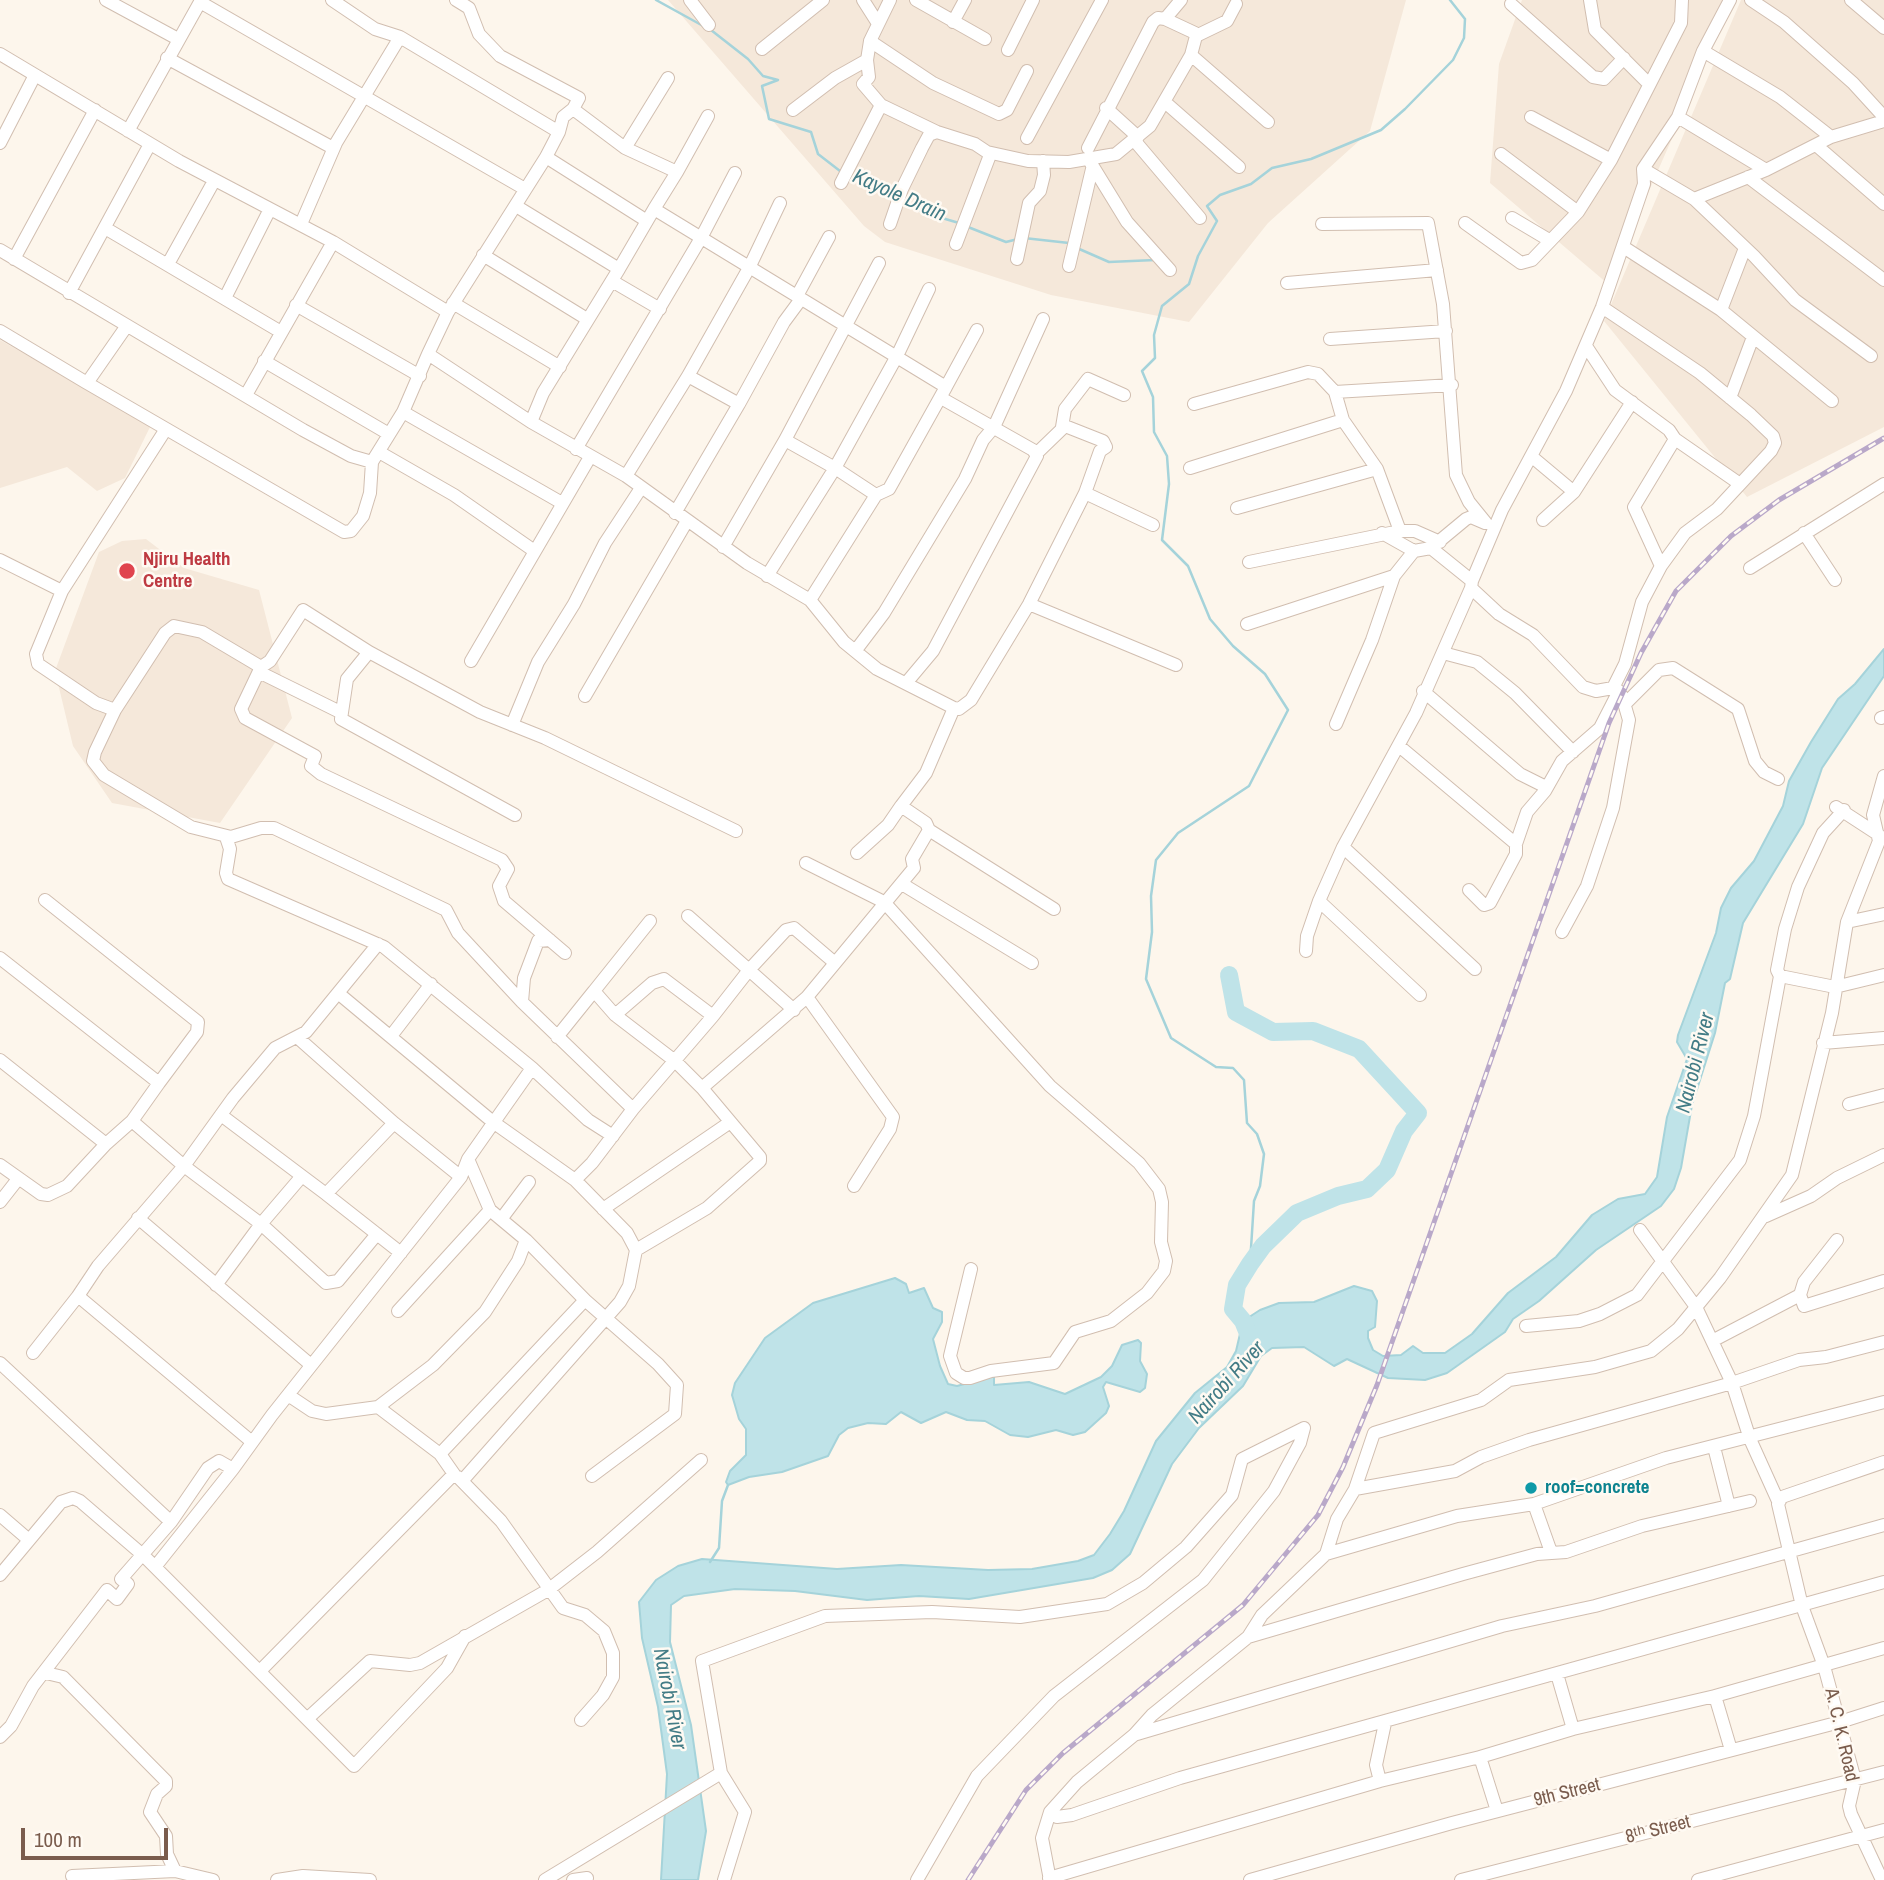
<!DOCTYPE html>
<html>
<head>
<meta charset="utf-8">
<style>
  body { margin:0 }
  #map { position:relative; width:1884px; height:1880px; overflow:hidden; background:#fdf6ec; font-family:"Archivo Narrow",sans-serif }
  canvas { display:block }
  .scale { position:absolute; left:21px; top:1828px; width:147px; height:32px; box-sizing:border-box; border:4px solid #7a5c4d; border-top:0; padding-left:9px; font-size:21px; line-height:24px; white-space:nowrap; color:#7a5c4d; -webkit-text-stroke:5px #fffaf3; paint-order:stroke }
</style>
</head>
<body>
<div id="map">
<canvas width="1884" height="1880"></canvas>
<div class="scale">100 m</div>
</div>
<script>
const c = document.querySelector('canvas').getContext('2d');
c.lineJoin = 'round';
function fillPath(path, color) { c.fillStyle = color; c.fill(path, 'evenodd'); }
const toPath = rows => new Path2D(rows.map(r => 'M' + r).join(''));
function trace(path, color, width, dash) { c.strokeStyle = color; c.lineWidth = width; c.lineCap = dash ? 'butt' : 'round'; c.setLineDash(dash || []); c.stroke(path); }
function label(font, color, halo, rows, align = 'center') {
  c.font = font + ' "Archivo Narrow",sans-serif'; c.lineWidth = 5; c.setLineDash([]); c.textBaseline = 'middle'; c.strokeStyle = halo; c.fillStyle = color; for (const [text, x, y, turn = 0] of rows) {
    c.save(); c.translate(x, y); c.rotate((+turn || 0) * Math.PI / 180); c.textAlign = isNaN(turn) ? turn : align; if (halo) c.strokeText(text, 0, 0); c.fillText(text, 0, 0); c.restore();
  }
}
fillPath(toPath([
  [668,0,1406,0,1370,131,1268,223,1189,322,1051,295,885,242,864,226],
  [1522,0,1733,0,1608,284,1490,183,1499,64],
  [1741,0,1884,0,1884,427,1747,497,1604,321],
  [0,340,151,425,125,478,97,491,67,467,0,488],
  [146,539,184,568,259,590,292,718,220,823,112,803,73,746,55,671,99,552,122,541]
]), '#f5e8da');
const water = toPath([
  [1884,649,1884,676,1822,768,1803,824,1743,923,1730,979,1725,983,1715,1033,1692,1105,1681,1168,1674,1189,1661,1206,1596,1250,1539,1301,1513,1319,1505,1332,1447,1373,1425,1380,1388,1378,1347,1359,1334,1366,1304,1347,1272,1348,1261,1356,1243,1386,1199,1428,1172,1464,1130,1554,1112,1570,1093,1578,969,1599,919,1596,867,1600,795,1591,735,1589,684,1596,671,1605,670,1642,691,1725,706,1831,698,1880,661,1880,667,1774,658,1707,642,1638,639,1602,656,1580,678,1566,702,1559,837,1569,901,1565,988,1570,1032,1569,1078,1561,1094,1555,1110,1534,1124,1511,1156,1441,1195,1393,1227,1367,1236,1351,1243,1321,1260,1310,1279,1303,1314,1302,1354,1286,1372,1291,1377,1301,1375,1327,1368,1331,1368,1338,1373,1350,1383,1356,1401,1355,1413,1346,1423,1353,1445,1353,1472,1334,1508,1293,1556,1257,1592,1215,1618,1199,1645,1194,1657,1177,1667,1117,1687,1059,1677,1042,1678,1035,1716,933,1721,908,1731,888,1754,861,1783,806,1789,781,1811,742,1838,699,1855,684,1884,649],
  [895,1278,906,1284,909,1293,924,1288,933,1308,942,1312,942,1322,933,1339,940,1366,948,1384,957,1386,994,1376,994,1385,1029,1382,1065,1394,1101,1377,1112,1366,1122,1345,1138,1340,1141,1343,1140,1361,1147,1374,1145,1388,1140,1392,1106,1382,1103,1387,1109,1406,1106,1413,1085,1432,1073,1435,1056,1430,1028,1437,1010,1435,985,1421,967,1420,946,1412,921,1423,901,1412,886,1424,868,1423,848,1428,839,1435,828,1456,782,1472,749,1477,728,1485,726,1482,730,1471,746,1455,746,1429,739,1419,732,1395,735,1383,765,1338,813,1303,895,1278]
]);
fillPath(water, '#bfe3e8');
trace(water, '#a5d3da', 2);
trace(toPath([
  [656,0,705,27],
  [711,30,748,59,763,76,778,80,762,86,769,119,811,132,818,154,840,171],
  [849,176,894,197],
  [903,202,925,213,959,223],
  [968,227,1006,242,1018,239],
  [1024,238,1069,243],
  [1077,248,1109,262,1155,260],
  [1250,1264,1254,1201,1260,1186,1264,1154,1257,1134,1247,1123,1244,1080,1233,1068,1216,1067,1171,1038,1146,979,1152,932,1151,896,1156,860,1178,833,1249,786,1288,710,1265,674,1233,646,1210,619,1188,566,1162,540,1169,484,1167,456,1154,432,1153,397,1142,371,1155,358,1154,335,1162,306,1189,284,1198,256,1217,221,1207,206,1220,195,1251,184,1272,168,1311,159,1381,130,1405,109,1453,60,1464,38,1465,19,1450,0],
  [710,1562,719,1548,722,1501,728,1485]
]), '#a5d3da', 2.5);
trace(toPath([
  [1229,975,1236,1012,1273,1032,1313,1031,1359,1049,1418,1113,1404,1131,1387,1170,1367,1189,1338,1196,1297,1213,1263,1246,1250,1264,1237,1285,1233,1309,1243,1321,1251,1341]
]), '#bfe3e8', 18);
const street = toPath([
  [106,0,178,39],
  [202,0,200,2,525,189],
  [332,0,375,29,400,37],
  [690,0,709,25],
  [863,0,877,22],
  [890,0,870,41,867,60,869,77,863,84,881,105,937,132,975,144,987,152,1028,161,1069,162,1116,154,1150,126,1191,55,1196,36,1227,21,1236,4],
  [916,0,985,39],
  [1181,0,1165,19,1195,33,1196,36],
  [1590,0,1595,30,1649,84],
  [1751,0,1784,22,1853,83,1884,117],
  [1851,0,1884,28],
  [1511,4,1593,77,1604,79,1624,58],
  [953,22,965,0],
  [870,41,933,83,999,114,1007,110,1027,71],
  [762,49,823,0],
  [1008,50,1033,0],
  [1703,51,1780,97,1831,137],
  [0,54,179,161,333,242,246,395],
  [1191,55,1268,122],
  [167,58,333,148],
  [1166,103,1239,167],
  [1106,108,1138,137],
  [573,109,625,148,668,78],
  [793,110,835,78,867,60],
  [1531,117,1611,160],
  [1678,117,1766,170],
  [128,131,200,2],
  [1027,138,1102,0],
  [1134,140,1200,218],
  [0,143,35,75],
  [1816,145,1884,204],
  [625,148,677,172,708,116],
  [1088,148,1153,22,1158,18,1165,19],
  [1501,154,1578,212],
  [546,157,647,221,619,269],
  [1089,160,1127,222,1170,270],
  [1643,169,1694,199,1766,170,1831,137,1884,121],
  [1748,177,1884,280],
  [841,183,881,105],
  [1694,199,1754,256,1795,300,1871,356],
  [516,206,619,269,543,393,531,422],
  [654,209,677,172],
  [1512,218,1549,240],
  [647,221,654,209,946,387,889,489,876,495],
  [1465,223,1521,263,1532,260,1578,212,1611,160,1681,23,1682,0],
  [301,224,336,143,400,37,559,132],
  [890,224,902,189,922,148,929,135,937,132],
  [1322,224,1428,223,1443,304,1456,475,1469,502,1486,523],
  [105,228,281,332],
  [333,242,448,312,428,354,531,422,626,476,747,563,810,600,844,642,877,669,954,708,926,773,901,806,926,823,929,830,912,859,914,868,807,997,702,1088,675,1061,615,1015,594,991,557,1037],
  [956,244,990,155,987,152],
  [1625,248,1721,310,1832,401],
  [0,250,303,430,351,456,372,462],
  [483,255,587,319],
  [14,259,95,110],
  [1017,259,1029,203,1040,191,1044,175,1043,161],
  [168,264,214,181],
  [1069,266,1092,169],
  [612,281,660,309],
  [1287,283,1437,270],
  [69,293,150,144],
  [797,296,829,237],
  [225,298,270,209],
  [453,303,560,367],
  [296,305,420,376],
  [1721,310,1745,248],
  [448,312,546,157,559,132,563,117,573,109,579,98,500,56,479,34,469,8,456,0],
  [126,327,87,383,344,532,351,531,363,516,370,493,372,462,403,412,428,354],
  [0,331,87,383],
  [1330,339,1446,331],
  [1586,346,1615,390,1669,430,1675,439,1634,507,1661,566],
  [264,361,389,434],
  [688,376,739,404,784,322,801,299],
  [946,387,977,330],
  [1335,392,1452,385],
  [1730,398,1753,337],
  [1194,404,1308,372,1318,374,1335,392,1343,420,1377,469,1400,531],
  [403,412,562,503],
  [1062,427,1065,409,1088,379,1124,395],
  [1675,439,1740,484],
  [785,440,879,263],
  [576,449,701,238,735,173],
  [379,452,454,495,533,550],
  [1531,456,1574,492],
  [1190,468,1343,420],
  [626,476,688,376,749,268,780,203],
  [1085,493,1153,525],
  [1237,508,1377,469],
  [675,513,739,404],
  [1543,520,1574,492,1632,402],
  [1382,533,1414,551,1431,548,1466,519,1471,517,1485,523],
  [1804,533,1835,580],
  [723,547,785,440,835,468,876,495,810,600],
  [1431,548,1472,581],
  [0,560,62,591,36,654,38,664,96,703,115,710],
  [1249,562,1400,531,1415,531,1440,542],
  [1750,568,1884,484],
  [767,576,835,468,897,356,929,289],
  [62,591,166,429],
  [1029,604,1176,665],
  [1247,624,1394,576,1414,551],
  [856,650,884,613,965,479,983,440,994,427,1043,319],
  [369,652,347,679,341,719,515,815],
  [1443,653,1477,662,1515,693,1573,752],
  [471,661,590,457],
  [261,667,241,709,245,718,315,756,311,766,321,774,502,860,508,869,499,886,504,901,565,953],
  [259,672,340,712],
  [907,682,933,651,1037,456,1033,450,941,398],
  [1613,688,1596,691,1583,687,1533,635,1499,614,1471,588,1472,581,1502,510,1566,391,1602,307,1644,184,1643,169,1678,117,1703,51,1730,0],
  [1423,691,1520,774,1546,787],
  [585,696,687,521],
  [1625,704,1659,670,1673,668,1738,709,1755,761,1764,772,1778,779],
  [954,708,959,709,971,700,1029,604,1085,493,1100,451,1106,447,1103,441,1065,426,1036,454],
  [1881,718,1884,717],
  [1336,724,1372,640,1394,576],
  [512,725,538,662,574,604,605,543,641,488],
  [1399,746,1516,844],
  [1836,807,1879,835],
  [929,830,1054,909],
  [226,837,230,849,226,873,228,879,384,947,532,1068,588,1120,613,1136],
  [1343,847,1475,969],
  [857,853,888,825,901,806],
  [806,863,884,902,1050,1086,1139,1163,1159,1189,1162,1202,1161,1242,1166,1261,1164,1271,1147,1293,1111,1321,1075,1332,1054,1363,991,1371,970,1378,964,1378,956,1373,950,1356,971,1269],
  [902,884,1032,963],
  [1469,890,1484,905,1490,903,1516,854,1516,844,1527,812,1545,791,1562,761,1600,728,1619,691],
  [45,900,198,1022,197,1032,159,1083],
  [688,916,749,970,786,930,794,928,835,963],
  [1847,922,1884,914],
  [1562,932,1587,886,1613,808,1629,720,1622,696,1613,688,1625,664,1642,602,1661,566,1685,533,1717,509,1771,451,1775,443,1773,436,1751,415,1700,373,1602,307],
  [1306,951,1307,936,1319,901],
  [0,958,159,1083,132,1121,106,1144,0,1060],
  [1780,976,1777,970,1785,929,1798,887,1823,833,1844,810],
  [594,991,650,921],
  [338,993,493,1122,575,1180,592,1163,633,1109,713,1016],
  [1420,995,1319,901,1343,847,1416,713,1471,588],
  [807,997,893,1117,890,1129,854,1186],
  [522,1002,524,978,538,941,550,940],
  [615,1015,652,983,664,979,713,1016,749,970,794,1010],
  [391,1036,431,984],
  [297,1037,394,1123],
  [1823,1043,1884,1038],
  [1849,1104,1884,1095],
  [633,1109,522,1002,458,933,446,910,274,828,261,828,231,837,191,827,104,775,93,761,95,752,115,710,165,633,174,626,202,632,261,667,270,661,303,610,369,652,480,712,545,738,736,831],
  [221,1115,302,1176],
  [132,1121,184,1166,261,1224,326,1283,338,1281,377,1234],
  [468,1159,532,1068],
  [0,1165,41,1194,48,1195,67,1186,106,1144],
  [461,1177,468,1159,490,1210,526,1240,585,1300,658,1364,677,1385,675,1414,592,1476],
  [575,1180,627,1233,636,1250],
  [326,1194,401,1253],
  [0,1202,18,1179],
  [603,1209,729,1123],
  [1766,1216,1811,1196,1837,1178,1884,1155],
  [138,1218,311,1365],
  [502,1218,529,1182],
  [1640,1230,1696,1307,1732,1383,1799,1360,1826,1357,1884,1342],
  [1800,1295,1804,1306,1884,1281],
  [398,1311,490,1210],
  [1526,1326,1579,1321,1600,1314,1637,1295,1740,1160,1754,1116,1780,976,1835,987,1884,975],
  [1714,1340,1800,1295,1804,1282,1837,1240],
  [33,1353,78,1296],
  [0,1363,171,1522],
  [288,1395,312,1411,326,1414,378,1407,433,1365,485,1312,518,1261,526,1240],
  [252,1442,78,1296,98,1266,184,1166,233,1098,275,1048,306,1032,378,944],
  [1714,1447,1729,1506],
  [440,1454,585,1300],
  [458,1477,501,1521,563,1608,585,1615,604,1631,613,1653,613,1677,603,1695,581,1720],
  [462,1481,620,1302,629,1286,636,1250,707,1208,760,1161,760,1157,702,1088],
  [1355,1489,1455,1471,1481,1457,1529,1440,1732,1383,1750,1439,1778,1501],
  [1534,1504,1551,1552],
  [0,1515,29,1540],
  [1326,1554,1457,1516,1534,1504,1666,1458,1884,1402],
  [155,1567,233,1469],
  [0,1575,61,1502,73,1498,80,1501,144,1556,354,1766,447,1668,465,1636],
  [1248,1637,1262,1615,1326,1554,1337,1519,1355,1489,1374,1433,1481,1400,1509,1380,1595,1367,1651,1351,1678,1329,1720,1278,1792,1175,1832,1013,1847,922,1879,841,1873,815,1884,776],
  [260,1671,454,1474,440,1454,378,1407],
  [46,1673,63,1677,166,1781,166,1786,157,1794,150,1812,166,1836,167,1854,175,1871],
  [1557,1674,1573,1729],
  [1715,1696,1731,1750],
  [307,1719,370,1661,410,1665,420,1663,548,1590,597,1552,701,1460],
  [1137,1734,1502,1626,1595,1606,1884,1525],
  [0,1737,11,1726,33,1686,107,1590,117,1599,128,1584,121,1579,171,1522,208,1468,219,1461,233,1469,272,1415,461,1177,394,1123,326,1194,302,1176,261,1224,216,1285],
  [1480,1757,1497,1811],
  [1380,1781,1376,1765,1385,1723],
  [1050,1812,1057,1817,1072,1815,1180,1778,1884,1582],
  [72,1876,175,1871,213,1880],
  [1049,1878,1380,1781,1480,1757,1573,1729,1715,1696,1884,1648],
  [277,1880,303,1876,370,1880],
  [545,1880,721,1773],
  [573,1880,587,1878],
  [724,1880,745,1812,721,1773,702,1661,825,1616,932,1612,1020,1617,1107,1604,1143,1583,1186,1547,1232,1495,1242,1459,1304,1428,1300,1443,1274,1491,1203,1580,1054,1696,977,1776,917,1880],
  [1050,1880,1042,1838,1050,1812,1077,1782,1134,1735,1152,1715,1248,1637,1463,1574,1537,1554,1566,1552,1642,1526,1750,1501],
  [1250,1880,1452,1823,1840,1722,1884,1708],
  [1461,1880,1884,1772],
  [1698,1880,1884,1830],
  [1882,1880,1851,1814,1849,1806,1855,1780,1824,1666,1802,1606,1778,1504,1782,1497,1884,1462]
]);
trace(street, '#d1beb0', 14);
trace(street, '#fff', 12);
const rail = toPath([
  [968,1880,1026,1790,1063,1753,1243,1605,1318,1515,1343,1467,1377,1385,1609,723,1641,653,1676,591,1731,536,1779,500,1884,438]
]);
trace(rail, '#b9a8c9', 5);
trace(rail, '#fffaf3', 2.5, [8]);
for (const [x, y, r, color] of [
  [127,571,9,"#e0444e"],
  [1531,1488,7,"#0f9aa8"]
]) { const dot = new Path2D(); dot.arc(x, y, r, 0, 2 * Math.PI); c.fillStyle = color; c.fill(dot); trace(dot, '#fffaf3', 2.5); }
label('bold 19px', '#be3a42', '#fffaf3', [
  ["Njiru Health",143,560],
  ["Centre",143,582]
], 'left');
label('bold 19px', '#0d838f', '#fffaf3', [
  ["roof=concrete",1545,1488]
], 'left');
label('19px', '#7a5c4d', '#fffaf3', [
  ["A. C. K. Road",1841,1735,77],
  ["9th Street",1567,1793,-14],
  ["8ᵗʰ Street",1658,1830,-14]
]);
label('italic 21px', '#437c86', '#fffaf3', [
  ["Kayole Drain",899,196,24],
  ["Nairobi River",1696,1063,-76],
  ["Nairobi River",1227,1383,-48],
  ["Nairobi River",669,1699,79]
]);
</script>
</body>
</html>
